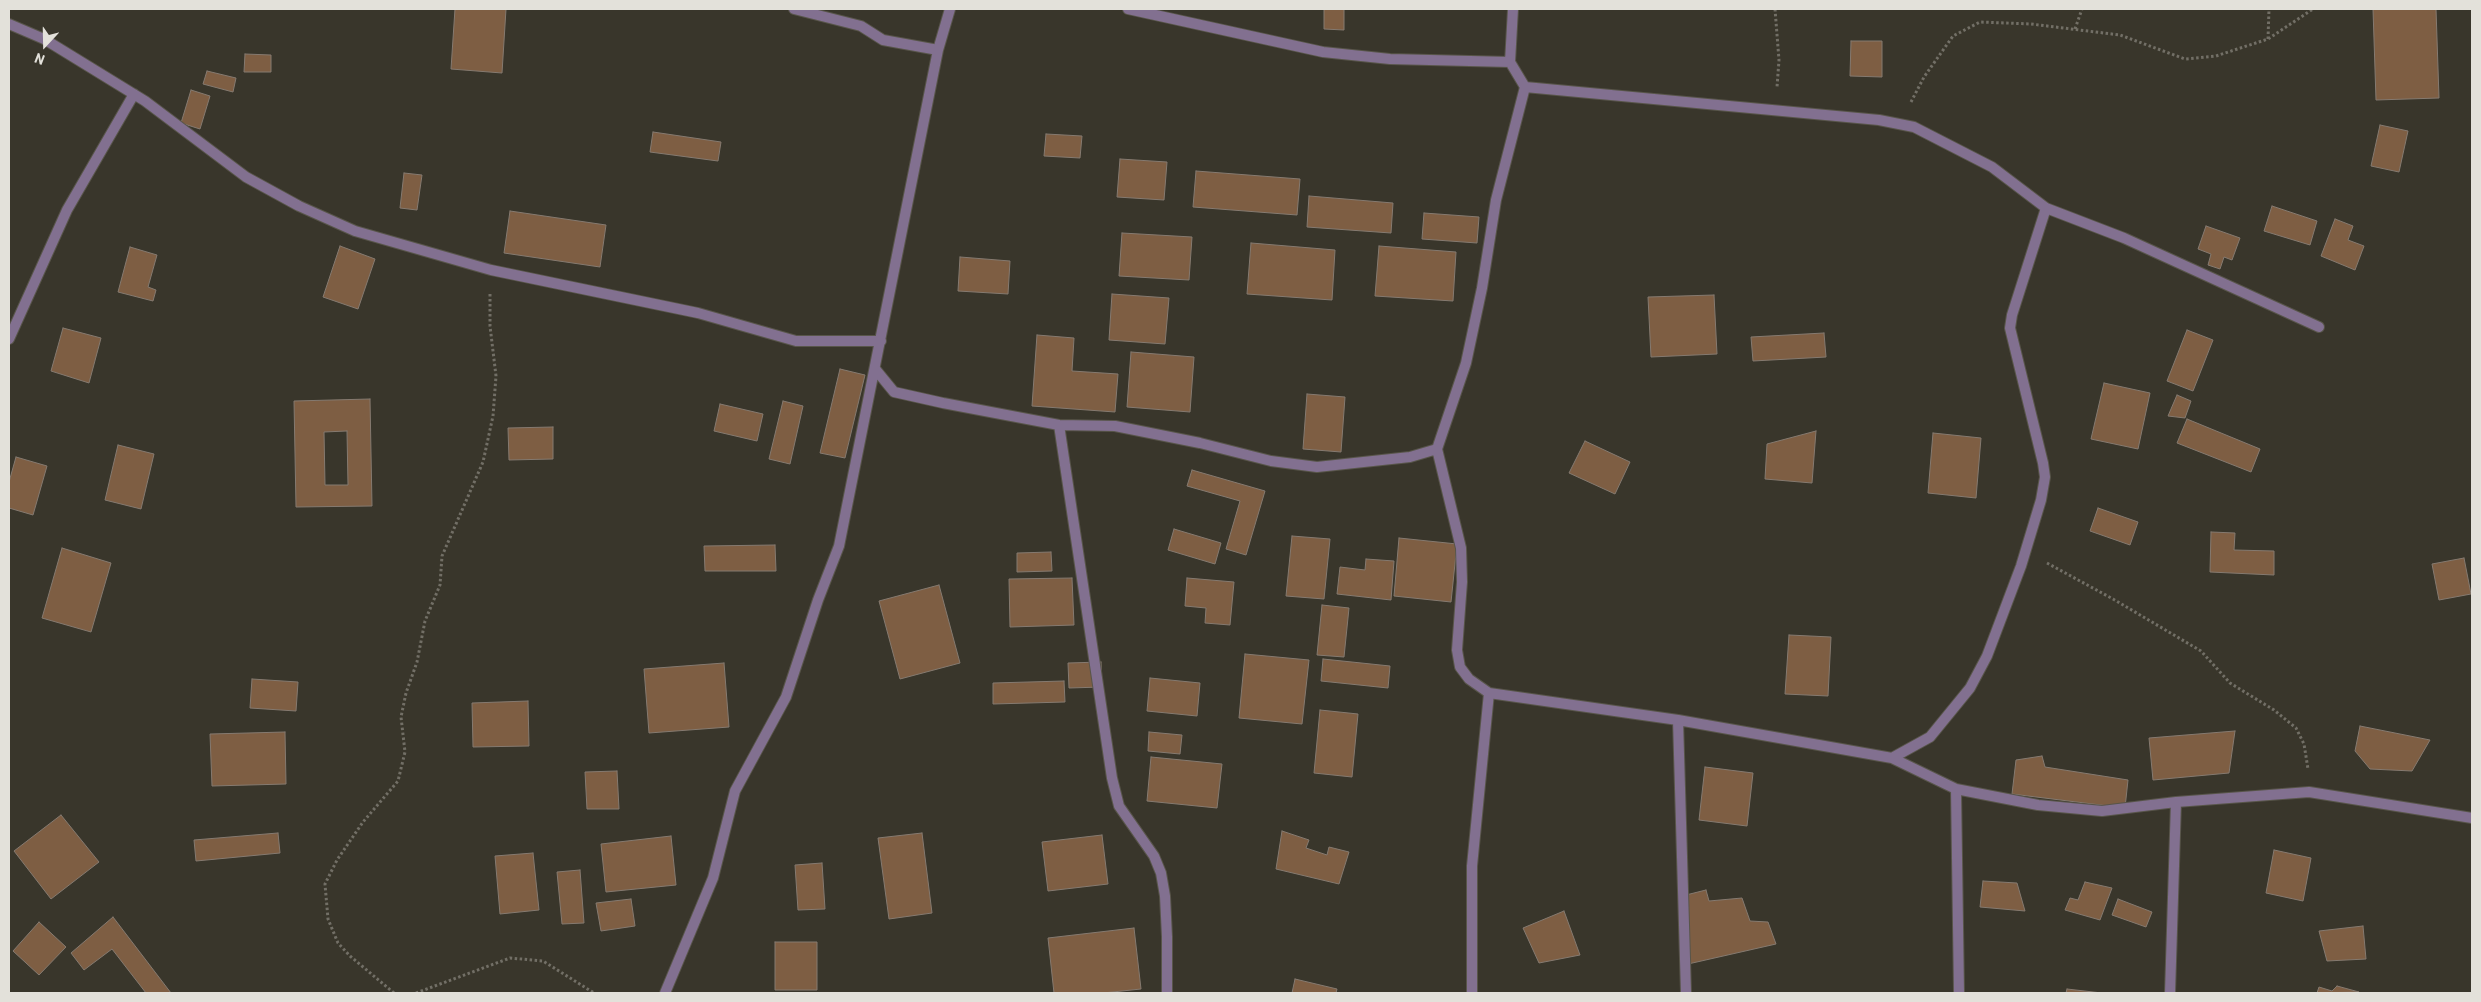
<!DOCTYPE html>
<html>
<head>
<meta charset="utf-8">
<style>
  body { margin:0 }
  #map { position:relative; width:2481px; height:1002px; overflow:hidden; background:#39362b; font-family:Barlow,sans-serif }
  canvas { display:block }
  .frame { position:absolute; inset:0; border:10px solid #e3e1da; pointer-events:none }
  .north { position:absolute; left:20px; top:20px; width:50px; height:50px; -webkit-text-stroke:4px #39362b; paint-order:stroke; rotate:201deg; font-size:14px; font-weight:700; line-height:20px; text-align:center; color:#e3e1da }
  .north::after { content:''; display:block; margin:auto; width:18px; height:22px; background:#e3e1da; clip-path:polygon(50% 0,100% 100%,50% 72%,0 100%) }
</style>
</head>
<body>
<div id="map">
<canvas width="2481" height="1002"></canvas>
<div class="frame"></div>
<div class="north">N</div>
</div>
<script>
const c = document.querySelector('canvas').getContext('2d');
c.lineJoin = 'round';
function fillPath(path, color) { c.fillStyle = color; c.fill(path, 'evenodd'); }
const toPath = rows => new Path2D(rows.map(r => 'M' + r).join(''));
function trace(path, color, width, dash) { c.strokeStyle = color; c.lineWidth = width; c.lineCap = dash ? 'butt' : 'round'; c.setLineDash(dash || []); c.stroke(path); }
const building = toPath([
  [455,9,506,9,502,73,451,69,455,9],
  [1324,9,1344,9,1344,30,1324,29,1324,9],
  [2373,9,2436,9,2439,98,2376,100,2373,9],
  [1851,41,1882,41,1882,77,1850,76,1851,41],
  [245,54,271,55,271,72,244,72,245,54],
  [207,71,236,78,233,92,203,84,207,71],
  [191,90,210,96,200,129,181,123,191,90],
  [2380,125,2408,131,2399,172,2371,166,2380,125],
  [653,132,721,142,718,161,650,152,653,132],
  [1046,134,1082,136,1080,158,1044,156,1046,134],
  [1120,159,1167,162,1164,200,1117,197,1120,159],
  [1196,171,1300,179,1297,215,1193,207,1196,171],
  [404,173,422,175,417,210,400,208,404,173],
  [1309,196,1393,203,1391,233,1307,227,1309,196],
  [2272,206,2317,221,2310,245,2264,231,2272,206],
  [510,211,606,225,600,267,504,253,510,211],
  [1424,213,1479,217,1477,243,1422,239,1424,213],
  [2335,219,2353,226,2348,240,2364,246,2355,270,2321,256,2335,219],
  [2206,226,2240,238,2232,260,2224,257,2220,269,2208,265,2211,254,2198,249,2206,226],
  [1122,233,1192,237,1189,280,1119,276,1122,233],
  [1251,243,1335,250,1332,300,1247,294,1251,243],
  [340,246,375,259,358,309,323,297,340,246],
  [1379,246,1456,252,1453,301,1375,296,1379,246],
  [130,247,157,255,148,287,156,290,153,301,118,292,130,247],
  [960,257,1010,261,1008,294,958,291,960,257],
  [1112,294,1169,298,1165,344,1109,340,1112,294],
  [1714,295,1717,354,1651,357,1648,297,1714,295],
  [63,328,101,338,89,383,51,371,63,328],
  [2187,330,2213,340,2193,391,2167,381,2187,330],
  [1824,333,1826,357,1753,361,1751,337,1824,333],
  [1037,335,1074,338,1072,371,1118,374,1115,412,1032,406,1037,335],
  [1131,352,1194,357,1190,412,1127,407,1131,352],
  [840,369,865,375,845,458,820,453,840,369],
  [2104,383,2150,393,2138,449,2091,439,2104,383],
  [1307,394,1345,397,1341,452,1303,449,1307,394],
  [2177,395,2191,401,2185,418,2168,416,2177,395],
  [370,399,372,506,296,507,294,401,370,399],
  [347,431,348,485,325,485,324,432,347,431],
  [783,401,803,406,790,464,769,459,783,401],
  [720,404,763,414,757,441,714,431,720,404],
  [2187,419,2260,449,2251,472,2177,443,2187,419],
  [553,427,553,459,509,460,508,428,553,427],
  [1816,431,1812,483,1765,479,1767,444,1816,431],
  [1933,433,1981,438,1976,498,1928,493,1933,433],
  [1585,441,1630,462,1615,494,1569,473,1585,441],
  [118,445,154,454,141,509,105,500,118,445],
  [16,457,47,466,33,515,9,508,9,482,16,457],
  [1192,470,1265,491,1246,555,1226,549,1240,501,1187,486,1192,470],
  [2098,508,2138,522,2130,545,2090,531,2098,508],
  [1174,529,1221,543,1215,564,1168,550,1174,529],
  [2211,532,2235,533,2234,550,2274,551,2274,575,2210,572,2211,532],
  [1292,536,1330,539,1324,599,1286,596,1292,536],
  [1399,538,1457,544,1451,602,1394,596,1399,538],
  [775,545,776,571,705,571,704,546,775,545],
  [62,548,111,563,91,632,42,618,62,548],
  [1051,552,1052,571,1017,572,1017,553,1051,552],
  [2464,558,2471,594,2439,600,2432,564,2464,558],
  [1366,559,1394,561,1391,600,1337,594,1340,567,1365,570,1366,559],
  [1072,578,1074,625,1010,627,1009,579,1072,578],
  [1187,578,1234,582,1230,625,1205,623,1206,608,1185,606,1187,578],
  [939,585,960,663,900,679,879,601,939,585],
  [1322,605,1349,608,1344,657,1317,655,1322,605],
  [1789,635,1831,637,1828,696,1785,694,1789,635],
  [1245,654,1309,660,1302,724,1239,718,1245,654],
  [1323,659,1390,666,1388,688,1321,681,1323,659],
  [1101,662,1102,687,1069,688,1068,663,1101,662],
  [724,663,729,727,649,733,644,669,724,663],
  [1150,678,1200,683,1197,716,1147,711,1150,678],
  [252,679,298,682,296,711,250,708,252,679],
  [1064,681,1065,702,993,704,993,683,1064,681],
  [528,701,529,746,473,747,472,703,528,701],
  [1320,710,1358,714,1352,777,1314,773,1320,710],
  [2360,726,2430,740,2412,771,2370,769,2355,751,2360,726],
  [2235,731,2229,773,2153,780,2149,738,2235,731],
  [285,732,286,784,212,786,210,734,285,732],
  [1149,732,1182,735,1180,754,1148,751,1149,732],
  [2042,756,2045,767,2128,780,2125,808,2012,794,2016,760,2042,756],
  [1151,757,1222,764,1217,808,1147,801,1151,757],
  [1705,767,1753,773,1747,826,1699,820,1705,767],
  [617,771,619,809,587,809,585,772,617,771],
  [61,815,99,862,51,899,14,851,61,815],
  [1282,831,1309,840,1306,848,1327,855,1329,847,1349,852,1339,884,1276,869,1282,831],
  [278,833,280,853,196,861,194,840,278,833],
  [922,833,932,913,889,919,878,838,922,833],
  [1102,835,1108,884,1048,891,1042,842,1102,835],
  [671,836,676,885,606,892,601,844,671,836],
  [2274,850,2311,858,2303,901,2266,893,2274,850],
  [533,853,539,910,500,914,495,856,533,853],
  [822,863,825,909,798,910,795,865,822,863],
  [580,870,584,923,562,924,557,872,580,870],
  [1983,881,2017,883,2025,911,1980,907,1983,881],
  [2085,882,2112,888,2100,920,2065,910,2070,898,2078,900,2085,882],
  [1706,890,1709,901,1742,898,1750,921,1768,922,1776,944,1688,964,1682,896,1706,890],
  [631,899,635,926,601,931,596,903,631,899],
  [2118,899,2152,912,2146,927,2112,915,2118,899],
  [1564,911,1580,955,1539,963,1523,928,1564,911],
  [113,917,171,993,146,993,112,949,84,970,71,953,113,917],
  [39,922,66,947,39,975,13,951,39,922],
  [2363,926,2366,959,2327,961,2319,931,2363,926],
  [1134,928,1141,989,1103,993,1054,993,1048,938,1134,928],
  [775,942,817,942,817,990,775,990,775,942],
  [1295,979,1337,989,1336,993,1292,993,1295,979],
  [2337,986,2359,992,2317,993,2319,987,2332,991,2337,986],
  [2067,989,2102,993,2066,993,2067,989]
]);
fillPath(building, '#7e5e43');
trace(building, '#857a70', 1);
const street = toPath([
  [794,9,861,26,883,40,938,50],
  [1128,9,1323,52,1390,59,1510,62],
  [9,24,44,39,145,101,246,177,299,206,355,231,491,270,698,313,796,341,881,341],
  [1525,87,1879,120,1914,127,1992,167,2046,208,2124,238,2319,327],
  [9,339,67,210,134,94],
  [876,370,894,392,943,403,1059,425,1115,426,1200,443,1271,461,1317,467,1410,457,1437,449],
  [1059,425,1112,778,1119,806,1154,856,1161,873,1165,896,1167,937,1167,993],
  [1489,693,1678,720,1892,758,1956,789,2038,805,2102,811,2176,802,2309,792,2472,818],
  [1678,720,1686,993],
  [1892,758,1930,737,1970,688,1987,656,2021,566,2041,500,2045,477,2043,463,2010,328,2012,315,2046,208],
  [1956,789,1959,993],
  [665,993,713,878,735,791,786,697,818,600,839,546,938,50,950,9],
  [1472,993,1472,866,1489,693,1469,679,1460,667,1457,650,1462,582,1461,548,1437,449,1466,363,1482,288,1496,200,1525,87,1510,62,1513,9],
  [2170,993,2176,802]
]);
trace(street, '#58554a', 12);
trace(toPath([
  [1775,9,1779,60,1777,87],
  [2075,29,2082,9],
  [2268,39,2269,9],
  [1911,102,1924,77,1953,36,1980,22,2031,24,2120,35,2185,59,2216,56,2268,39,2313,9],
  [2047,563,2113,599,2201,651,2230,683,2274,710,2296,728,2304,744,2308,769],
  [394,993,350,956,338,943,328,919,325,884,337,860,363,822,398,781,405,752,401,717,406,693,417,662,425,621,440,585,442,556,483,462,493,416,496,376,490,326,490,294],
  [416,993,510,958,543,961,594,993]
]), '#726f66', 3, [2.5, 2.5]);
trace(street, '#827090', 10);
</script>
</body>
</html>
